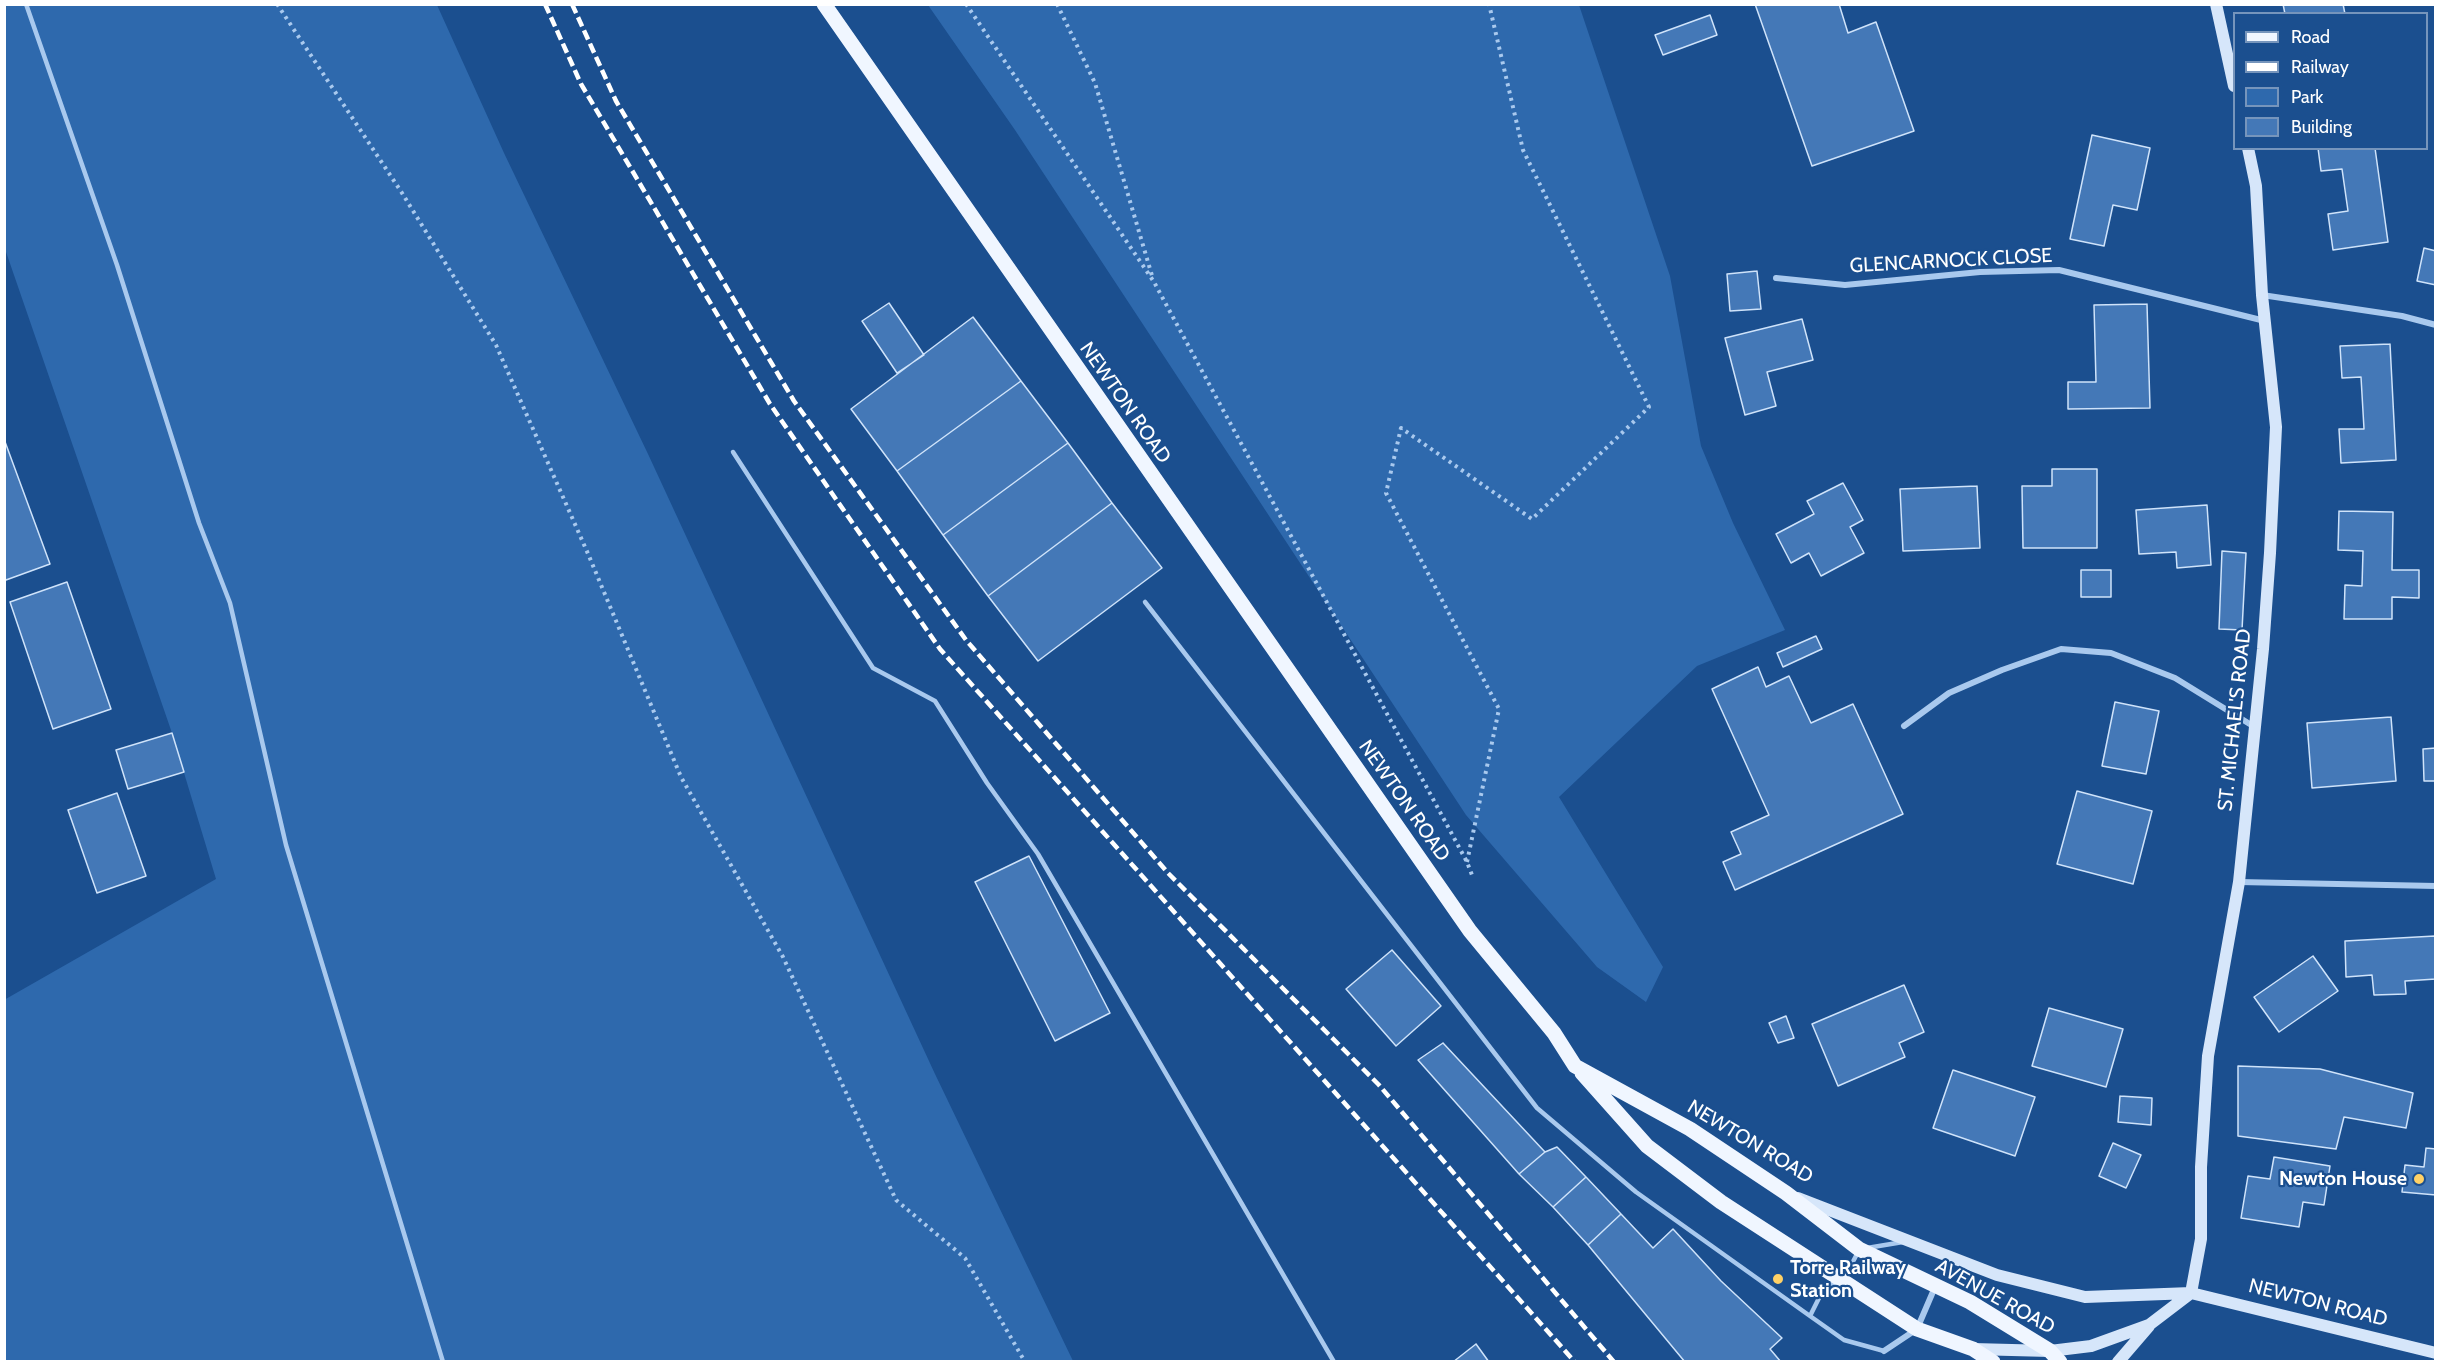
<!DOCTYPE html>
<html>
<head>
<meta charset="utf-8">
<style>
  body { margin:0 }
  #map { position:relative; width:2440px; height:1366px; overflow:hidden; background:#1b4f8f; font-family:Cabin,sans-serif }
  canvas { display:block }
  .frame { position:absolute; inset:0; border:6px solid #fff; pointer-events:none }
  .legend { position:absolute; left:2233px; top:12px; width:195px; height:138px; box-sizing:border-box; background:#1b4f8f; border:2px solid #7695bc; margin:0; padding:8px 10px; list-style:none; font-size:18px; color:#fff }
  .legend li { display:flex; align-items:center; gap:12px; height:30px }
  .legend b { width:30px; border:2px solid #7695bc }
</style>
</head>
<body>
<div id="map">
<canvas width="2440" height="1366"></canvas>
<div class="frame"></div>
<ul class="legend">
<li><b style="height:8px;background:#f0f6ff"></b>Road</li>
<li><b style="height:8px;background:#fff"></b>Railway</li>
<li><b style="height:16px;background:#2e69ad"></b>Park</li>
<li><b style="height:16px;background:#4478b7"></b>Building</li>
</ul>
</div>
<script>
const c = document.querySelector('canvas').getContext('2d');
c.lineJoin = 'round';
function fillPath(path, color) { c.fillStyle = color; c.fill(path, 'evenodd'); }
const toPath = rows => new Path2D(rows.map(r => 'M' + r).join(''));
function trace(path, color, width, dash) { c.strokeStyle = color; c.lineWidth = width; c.lineCap = dash ? 'butt' : 'round'; c.setLineDash(dash || []); c.stroke(path); }
function label(font, color, halo, rows, align = 'center') {
  c.font = font + ' Cabin,sans-serif'; c.lineWidth = 4.5; c.setLineDash([]); c.textBaseline = 'middle'; c.strokeStyle = halo; c.fillStyle = color; for (const [text, x, y, turn = 0] of rows) {
    c.save(); c.translate(x, y); c.rotate((+turn || 0) * Math.PI / 180); c.textAlign = isNaN(turn) ? turn : align; if (halo) c.strokeText(text, 0, 0); c.fillText(text, 0, 0); c.restore();
  }
}
fillPath(toPath([
  [5,5,437,5,504,153,648,454,935,1074,1073,1361,5,1361,4,1000,216,879,172,733,5,249],
  [928,5,1579,5,1670,276,1701,446,1733,523,1785,630,1697,666,1559,797,1663,967,1646,1002,1597,967,1466,815,1015,130]
]), '#2e69ad');
const building = toPath([
  [1755,4,1839,4,1848,33,1876,22,1914,131,1812,166,1755,4],
  [2283,4,2343,4,2345,14,2285,14,2283,4],
  [1710,15,1717,35,1663,55,1655,35,1710,15],
  [2092,135,2150,148,2137,210,2113,205,2104,246,2070,239,2092,135],
  [2318,148,2375,148,2388,242,2333,250,2328,214,2348,211,2342,169,2321,171,2318,148],
  [2424,248,2436,251,2436,285,2417,281,2424,248],
  [1757,271,1761,309,1730,311,1727,274,1757,271],
  [889,303,924,355,897,373,862,321,889,303],
  [2147,304,2150,408,2068,409,2068,382,2096,382,2094,305,2147,304],
  [973,317,1021,381,897,471,851,409,973,317],
  [1802,319,1813,360,1767,372,1776,406,1745,415,1725,338,1802,319],
  [2390,344,2396,460,2341,463,2339,429,2364,429,2361,377,2342,378,2340,346,2390,344],
  [1021,381,1068,443,943,535,897,471,1021,381],
  [4,439,50,564,6,580,4,576,4,439],
  [1068,443,1112,503,988,596,943,535,1068,443],
  [2052,469,2097,469,2097,548,2023,548,2022,486,2052,486,2052,469],
  [1843,483,1863,520,1850,527,1864,553,1821,576,1809,553,1791,563,1776,534,1814,514,1807,501,1843,483],
  [1977,486,1980,548,1903,551,1900,489,1977,486],
  [1112,503,1162,568,1038,661,988,596,1112,503],
  [2207,505,2211,565,2177,568,2176,552,2139,554,2136,510,2207,505],
  [2339,511,2393,512,2392,570,2419,570,2419,598,2392,597,2392,619,2344,619,2345,585,2362,586,2363,551,2338,550,2339,511],
  [2222,551,2246,553,2242,630,2219,629,2222,551],
  [2081,570,2111,570,2111,597,2081,597,2081,570],
  [67,582,111,709,53,729,10,602,67,582],
  [1816,636,1822,649,1783,667,1777,653,1816,636],
  [1758,667,1766,687,1789,676,1811,723,1853,704,1903,814,1735,890,1723,862,1741,854,1731,832,1769,815,1712,689,1758,667],
  [2115,702,2159,711,2146,774,2102,766,2115,702],
  [2391,717,2396,781,2312,788,2307,723,2391,717],
  [172,733,184,772,128,789,116,750,172,733],
  [2436,748,2436,781,2424,781,2423,749,2436,748],
  [2077,791,2152,811,2133,884,2057,864,2077,791],
  [117,793,146,876,97,893,68,810,117,793],
  [1029,856,1110,1013,1055,1041,975,882,1029,856],
  [2435,936,2436,979,2405,981,2406,994,2374,995,2372,975,2346,977,2345,941,2435,936],
  [1392,950,1441,1006,1396,1046,1346,989,1392,950],
  [2313,956,2338,991,2279,1032,2254,997,2313,956],
  [1904,985,1924,1032,1899,1043,1905,1057,1838,1086,1812,1024,1904,985],
  [2049,1008,2123,1029,2106,1087,2032,1066,2049,1008],
  [1786,1016,1794,1038,1778,1043,1769,1023,1786,1016],
  [1443,1043,1545,1152,1519,1174,1418,1060,1443,1043],
  [2238,1066,2320,1069,2413,1093,2406,1128,2344,1117,2336,1149,2238,1136,2238,1066],
  [1953,1070,2035,1097,2015,1156,1933,1128,1953,1070],
  [2120,1096,2152,1098,2151,1125,2118,1122,2120,1096],
  [2113,1143,2141,1155,2126,1188,2099,1176,2113,1143],
  [1557,1147,1586,1177,1553,1207,1519,1174,1545,1152,1557,1147],
  [2426,1148,2436,1149,2436,1195,2402,1192,2405,1165,2424,1167,2426,1148],
  [2274,1157,2330,1166,2324,1205,2303,1202,2299,1227,2241,1218,2248,1176,2270,1179,2274,1157],
  [1586,1177,1621,1214,1588,1245,1553,1207,1586,1177],
  [1621,1214,1653,1248,1673,1229,1721,1281,1782,1338,1770,1349,1781,1362,1685,1362,1588,1245,1621,1214],
  [1476,1344,1489,1362,1453,1362,1476,1344]
]);
fillPath(building, '#4478b7');
trace(building, '#cfe3fa', 1.5);
trace(toPath([
  [277,4,402,193,496,345,589,556,681,777,783,957,896,1200,965,1258,1025,1362],
  [966,4,1154,282,1467,862,1472,875],
  [1057,4,1095,83,1153,279],
  [1467,862,1499,709,1386,493,1401,428,1532,519,1649,407,1523,150,1489,4]
]), '#a9c9ee', 4, [3, 4.5]);
trace(toPath([
  [26,4,117,265,199,523,230,603,286,845,443,1362],
  [733,452,873,668,935,701,987,783,1038,854,1334,1362],
  [1145,602,1537,1108,1636,1192,1810,1316],
  [1867,1248,1903,1242],
  [1844,1279,1858,1252],
  [1838,1283,1826,1284,1810,1316,1844,1340,1884,1351]
]), '#a9c9ee', 4.5);
trace(toPath([
  [1776,278,1845,285,1980,272,2059,270,2265,321],
  [2262,295,2402,316,2436,325],
  [1904,726,1949,693,2002,670,2061,649,2111,653,2175,678,2253,726],
  [2239,882,2436,886],
  [1884,1351,1917,1329,1935,1287]
]), '#a9c9ee', 6);
trace(toPath([
  [2216,4,2234,86],
  [1798,1198,1997,1275,2085,1297,2191,1293,2436,1353],
  [2191,1293,2201,1239,2201,1167,2208,1056,2239,882,2263,649,2270,553,2276,427,2262,295,2256,186,2248,148],
  [1973,1349,2050,1351,2091,1346,2149,1325,2191,1293],
  [2118,1362,2149,1326]
]), '#d6e6fa', 12);
trace(toPath([
  [824,4,1470,931,1554,1033,1575,1066,1690,1129,1786,1193,1859,1249,1970,1302,2050,1351,2060,1362],
  [1582,1073,1647,1146,1721,1202,1917,1329,1973,1349,1993,1362]
]), '#f0f6ff', 15);
trace(toPath([
  [545,4,581,84,770,404,940,649,1575,1362],
  [572,4,616,101,794,401,966,640,1168,873,1379,1085,1614,1362]
]), '#fff', 4.5, [10, 4.5]);
for (const [x, y, r, color] of [
  [2419,1179,6,"#ffd166"],
  [1778,1279,6,"#ffd166"]
]) { const dot = new Path2D(); dot.arc(x, y, r, 0, 2 * Math.PI); c.fillStyle = color; c.fill(dot); trace(dot, '#1b4f8f', 2); }
label('20px', '#fff', '#1b4f8f', [
  ["GLENCARNOCK CLOSE",1951,261,-3],
  ["NEWTON ROAD",1125,403,55],
  ["ST. MICHAEL'S ROAD",2235,720,-84],
  ["NEWTON ROAD",1404,801,55],
  ["NEWTON ROAD",1750,1142,31],
  ["AVENUE ROAD",1995,1297,29],
  ["NEWTON ROAD",2318,1303,14]
]);
label('bold 20px', '#fff', '#1b4f8f', [
  ["Newton House",2407,1179],
  ["Torre Railway",1790,1268,"left"],
  ["Station",1790,1291,"left"]
], 'right');
</script>
</body>
</html>
